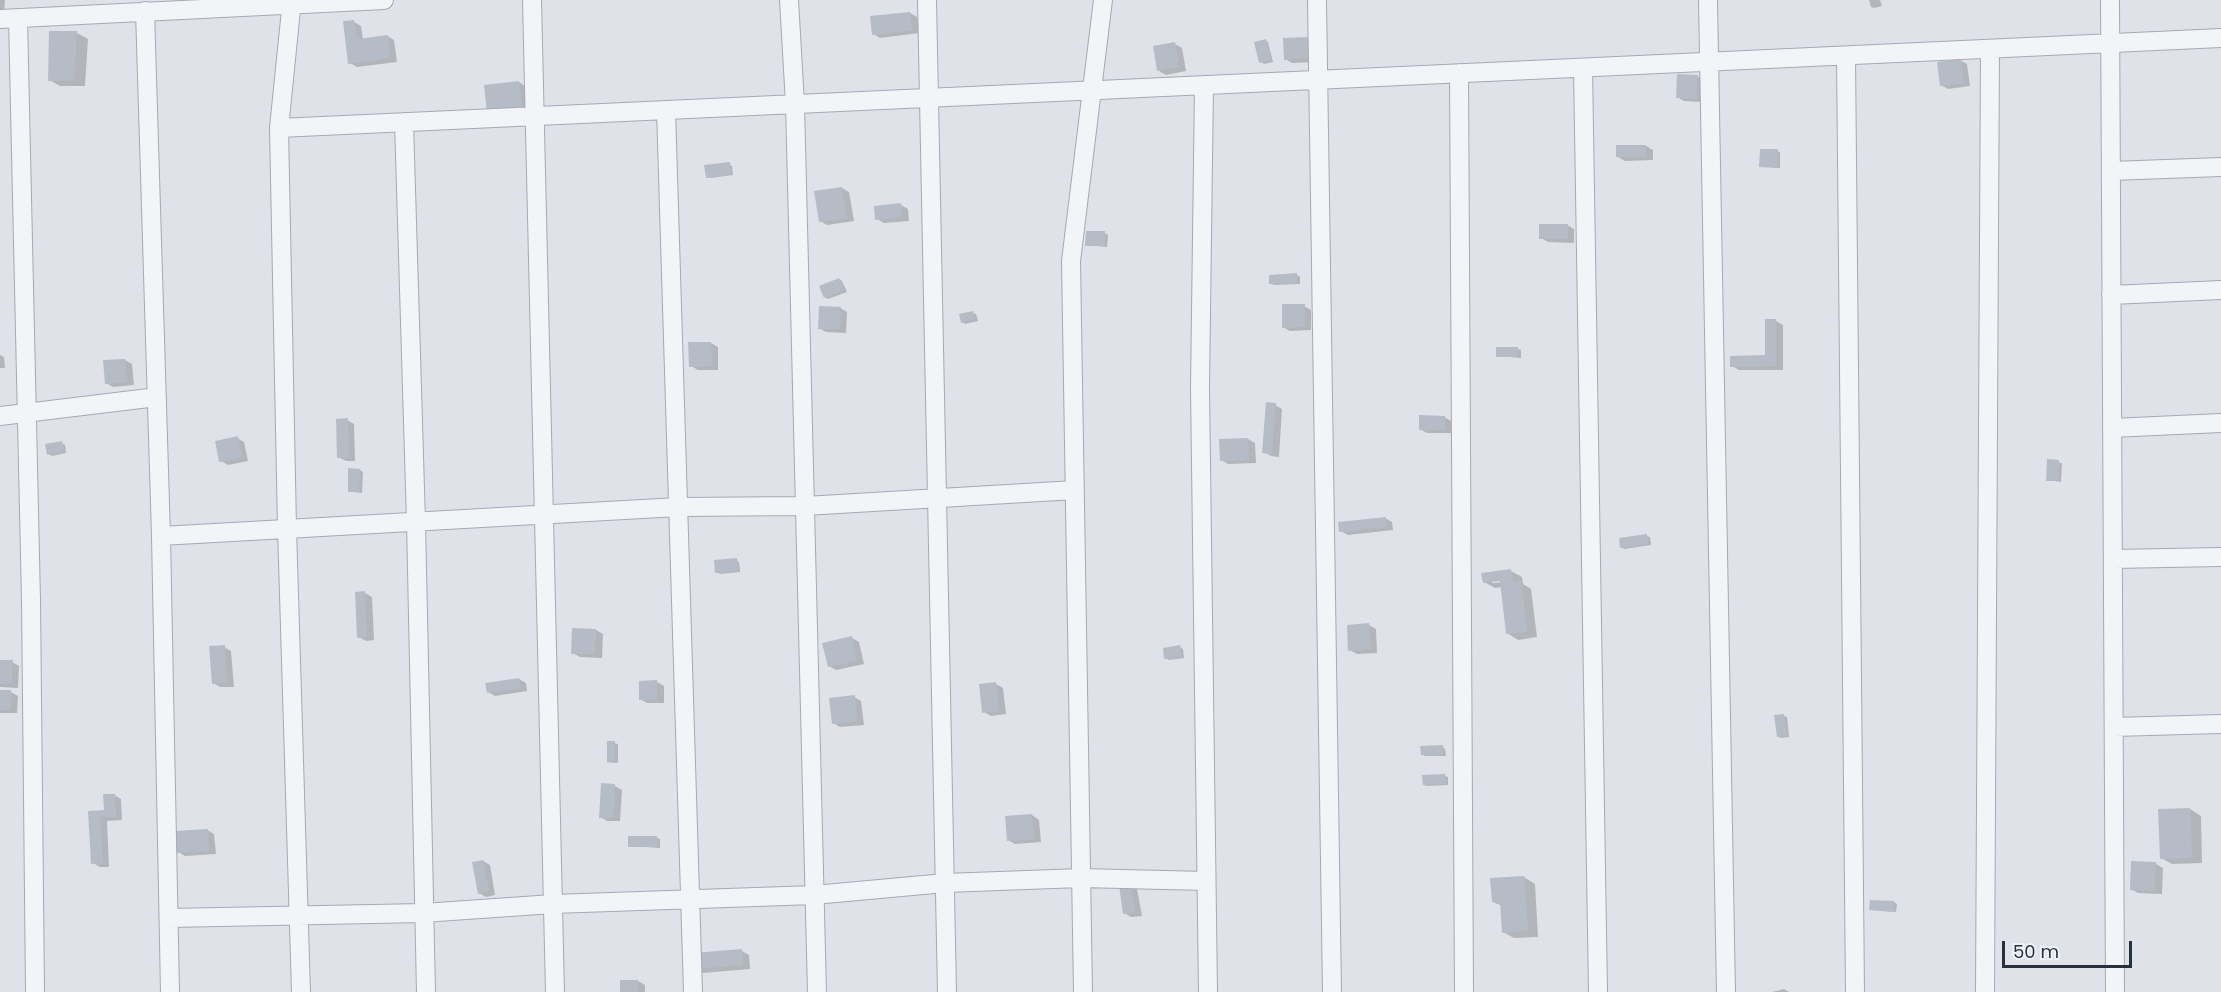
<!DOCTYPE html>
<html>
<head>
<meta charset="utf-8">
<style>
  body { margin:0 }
  #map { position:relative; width:2221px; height:992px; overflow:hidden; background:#dfe3e9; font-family:Poppins,sans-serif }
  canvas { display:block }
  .scale { position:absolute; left:2002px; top:941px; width:130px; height:27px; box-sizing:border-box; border:3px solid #273041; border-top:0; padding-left:8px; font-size:18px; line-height:21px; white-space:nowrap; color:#273041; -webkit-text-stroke:4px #eff2f6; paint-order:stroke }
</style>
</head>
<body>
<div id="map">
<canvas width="2221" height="992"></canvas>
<div class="scale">50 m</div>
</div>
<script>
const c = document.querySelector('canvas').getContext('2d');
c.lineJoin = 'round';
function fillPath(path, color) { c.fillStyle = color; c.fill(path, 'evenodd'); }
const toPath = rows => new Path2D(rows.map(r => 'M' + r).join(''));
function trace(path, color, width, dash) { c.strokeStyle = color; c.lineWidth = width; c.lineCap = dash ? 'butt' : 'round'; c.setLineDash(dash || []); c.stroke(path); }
fillPath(toPath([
  [0,0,5,0,4,15,0,14],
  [1869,0,1880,0,1882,6,1874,8,1871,7],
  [910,13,917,17,919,33,880,38,873,34],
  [354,22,361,26,363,39,387,36,394,40,397,62,357,67,350,63],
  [77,33,88,39,85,86,60,86,49,80],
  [1307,38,1314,42,1315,62,1292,63,1285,59],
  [1265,40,1268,42,1273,62,1264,64,1261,62],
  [1175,44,1182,48,1186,71,1166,75,1159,71],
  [1960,60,1967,64,1970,86,1948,89,1941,85],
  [1697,76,1704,80,1703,102,1684,101,1677,97],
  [519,82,526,87,529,112,495,116],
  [1646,146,1653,150,1653,160,1625,161,1618,157],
  [1777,151,1780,152,1780,168,1761,166],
  [729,164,732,166,733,175,710,178,707,177],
  [842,188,849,192,854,221,827,225,820,221],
  [901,205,908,209,909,221,884,223,877,219],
  [1567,225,1574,229,1574,243,1548,242,1541,238],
  [1105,233,1108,235,1107,247,1087,245],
  [1297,275,1300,277,1300,284,1274,285,1271,283],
  [839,279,842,281,847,292,828,299,825,297],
  [1304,306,1311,310,1311,330,1290,331,1283,327],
  [840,308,847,312,846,333,826,332,819,328],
  [973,313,976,314,978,321,965,324,962,322],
  [1776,321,1783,325,1783,370,1739,370,1732,366,1766,357],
  [711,343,718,347,718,370,698,370,691,366],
  [1518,349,1521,350,1521,358,1497,356],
  [0,355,4,357,5,368,0,368],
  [125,360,132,364,134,385,113,387,106,383,105,362],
  [1275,405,1282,409,1279,457,1271,456,1264,452],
  [1444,417,1451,421,1451,433,1427,433,1420,429],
  [347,420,354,424,355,461,346,461,338,457],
  [237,438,244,442,248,461,228,465,221,461],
  [1248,439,1255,443,1256,463,1228,464,1221,460],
  [62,443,65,445,66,453,52,456,49,454],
  [2048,461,2062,463,2061,482,2047,480],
  [360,470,363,472,362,493,352,492,349,491],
  [1385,518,1392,522,1393,530,1348,535,1341,531],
  [1647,536,1650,537,1651,545,1624,549,1621,547],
  [736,560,739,562,740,572,720,574,717,572],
  [1511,571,1522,577,1523,584,1531,589,1537,637,1518,640,1507,633,1502,587,1495,588,1484,582],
  [1492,580,1507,582,1492,583],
  [365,593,372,597,374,640,366,641,359,637],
  [1369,625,1376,629,1377,653,1357,654,1350,650],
  [596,630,603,634,602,658,580,657,573,653],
  [852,638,859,642,864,664,836,670,829,666],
  [224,647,231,651,234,687,220,687,213,683],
  [1180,647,1183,649,1184,658,1169,660,1166,658],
  [0,661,12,662,19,666,18,688,0,687],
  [519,679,526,683,527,691,495,696,488,692],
  [657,682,664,686,664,703,647,703,640,699],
  [996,684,1003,688,1006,714,991,716,984,712],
  [0,692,11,692,18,696,17,713,0,713],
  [854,697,861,701,864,725,840,727,833,723],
  [1784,716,1787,717,1789,737,1781,738,1778,736],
  [609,742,618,744,618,763,608,762],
  [1442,747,1445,749,1446,756,1425,756,1422,754],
  [1445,776,1448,777,1448,785,1427,786,1424,785],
  [615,786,622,790,620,821,607,821,600,817],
  [114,795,121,799,122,820,107,821,109,867,100,867,93,863,90,813,106,812],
  [2190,809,2201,816,2202,863,2172,864,2161,858],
  [1032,815,1039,820,1041,842,1015,844,1008,840,1007,817],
  [207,830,214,834,216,854,185,856,178,852],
  [657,838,660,839,660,848,630,846],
  [483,861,490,865,495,895,486,897,479,893],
  [2133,863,2156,864,2163,868,2162,894,2138,893,2131,889],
  [1524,877,1535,884,1538,937,1514,938,1503,932,1502,906,1493,902],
  [1130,885,1137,889,1142,916,1131,917,1124,913],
  [1894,902,1897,904,1896,912,1871,910],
  [742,951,749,955,750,969,703,973,696,969],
  [638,981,645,985,645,992,622,992],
  [1784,989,1789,992,1772,992]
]), '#0003');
fillPath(toPath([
  [910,12,912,30,872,35,870,16],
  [354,20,357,39,388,35,390,58,348,64,343,21],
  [49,31,77,31,74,81,48,81],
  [1307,37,1309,58,1284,60,1283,38],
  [1266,39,1271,60,1259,63,1254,42],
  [1175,42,1179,67,1157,71,1153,46],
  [1961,59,1964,83,1940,86,1937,62],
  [1677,74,1698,75,1697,99,1676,98],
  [519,81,522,109,487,113,484,85],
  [1616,145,1646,145,1646,157,1616,157],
  [1760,149,1778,149,1777,168,1759,167],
  [730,162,731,174,706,178,704,165],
  [842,187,847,218,819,222,814,191],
  [901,203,902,217,875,220,874,206],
  [1539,224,1568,224,1568,239,1539,239],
  [1086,231,1105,231,1105,246,1085,246],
  [1297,273,1297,283,1269,284,1269,275],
  [839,278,844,290,824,298,819,286],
  [1282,304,1305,304,1305,327,1282,328],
  [819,306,841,307,840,329,818,329],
  [973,311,975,319,961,323,959,314],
  [1765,319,1776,319,1776,366,1730,367,1730,356,1765,355],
  [688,342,711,342,712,366,689,367],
  [1496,347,1518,347,1518,357,1496,357],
  [125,359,127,382,105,384,103,360],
  [1266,402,1276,403,1272,454,1262,453],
  [1419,415,1445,416,1445,430,1419,430],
  [348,418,349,458,337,458,336,419],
  [238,436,242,458,219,462,215,441],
  [1248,438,1249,460,1220,461,1219,439],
  [62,441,64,452,47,455,45,444],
  [2047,459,2059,460,2058,481,2046,481],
  [348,468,360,469,359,492,348,492],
  [1386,517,1387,527,1339,532,1338,522],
  [1647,534,1648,544,1620,548,1619,538],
  [737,558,738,572,715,573,714,560],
  [1511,569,1513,582,1521,581,1527,632,1506,634,1500,581,1483,583,1481,573],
  [365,591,367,637,357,638,355,592],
  [1369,623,1371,649,1348,651,1347,625],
  [572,628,596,629,595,654,571,654],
  [852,636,857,661,828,667,822,643],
  [225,645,227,683,212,684,209,646],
  [1180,645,1182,657,1164,659,1163,648],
  [0,660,13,660,11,684,0,684],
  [519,678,520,688,487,693,485,683],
  [657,680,657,700,639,700,639,681],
  [996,682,999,711,982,713,979,684],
  [0,690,11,690,10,710,0,710],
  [855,695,857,721,832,724,829,698],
  [1784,714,1787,736,1777,737,1774,715],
  [607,741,615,741,615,763,607,762],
  [1443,745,1443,755,1421,755,1420,746],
  [1445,774,1446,784,1423,785,1422,775],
  [601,783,615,784,614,818,599,818],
  [103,794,115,794,116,817,100,817,103,863,91,864,88,811,104,810],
  [2190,808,2192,858,2160,859,2158,809],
  [1032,814,1034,839,1007,841,1005,816],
  [208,829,209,851,176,853,175,831],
  [628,836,657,836,657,847,628,847],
  [483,860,489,891,478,894,472,862],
  [2131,861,2156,862,2155,891,2130,890],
  [1524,876,1528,931,1502,933,1500,902,1492,902,1490,878],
  [1131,883,1135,912,1123,914,1119,885],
  [1870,900,1894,901,1894,912,1869,910],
  [742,949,743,965,695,969,693,953],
  [620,980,638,980,638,992,620,992]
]), '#b6bcc6');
const street = toPath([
  [292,0,279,128,287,528,301,992],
  [532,0,555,992],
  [789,0,795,104,817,992],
  [927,0,947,992],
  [1317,0,1332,992],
  [1708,0,1726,992],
  [2110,0,2115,992],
  [145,11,161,536,170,992],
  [18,18,31,600,35,992],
  [0,19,384,0],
  [1846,56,1855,992],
  [1583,68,1598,992],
  [1459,73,1464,992],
  [1204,85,1200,388,1208,992],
  [666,110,693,992],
  [404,122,416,522,426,992],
  [279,128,2221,38],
  [2111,171,2221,167],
  [2111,295,2221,290],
  [0,416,157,397],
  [2112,428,2221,423],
  [161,536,678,507,805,506,1075,490],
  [2113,559,2221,557],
  [2114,727,2221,724],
  [169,918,423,913,553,904,814,895,945,883,1081,878,1206,881],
  [1083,992,1071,261,1103,0],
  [1985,992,1990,49]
]);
trace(street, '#a4aab3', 20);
trace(street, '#f2f4f7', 18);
</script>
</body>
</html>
